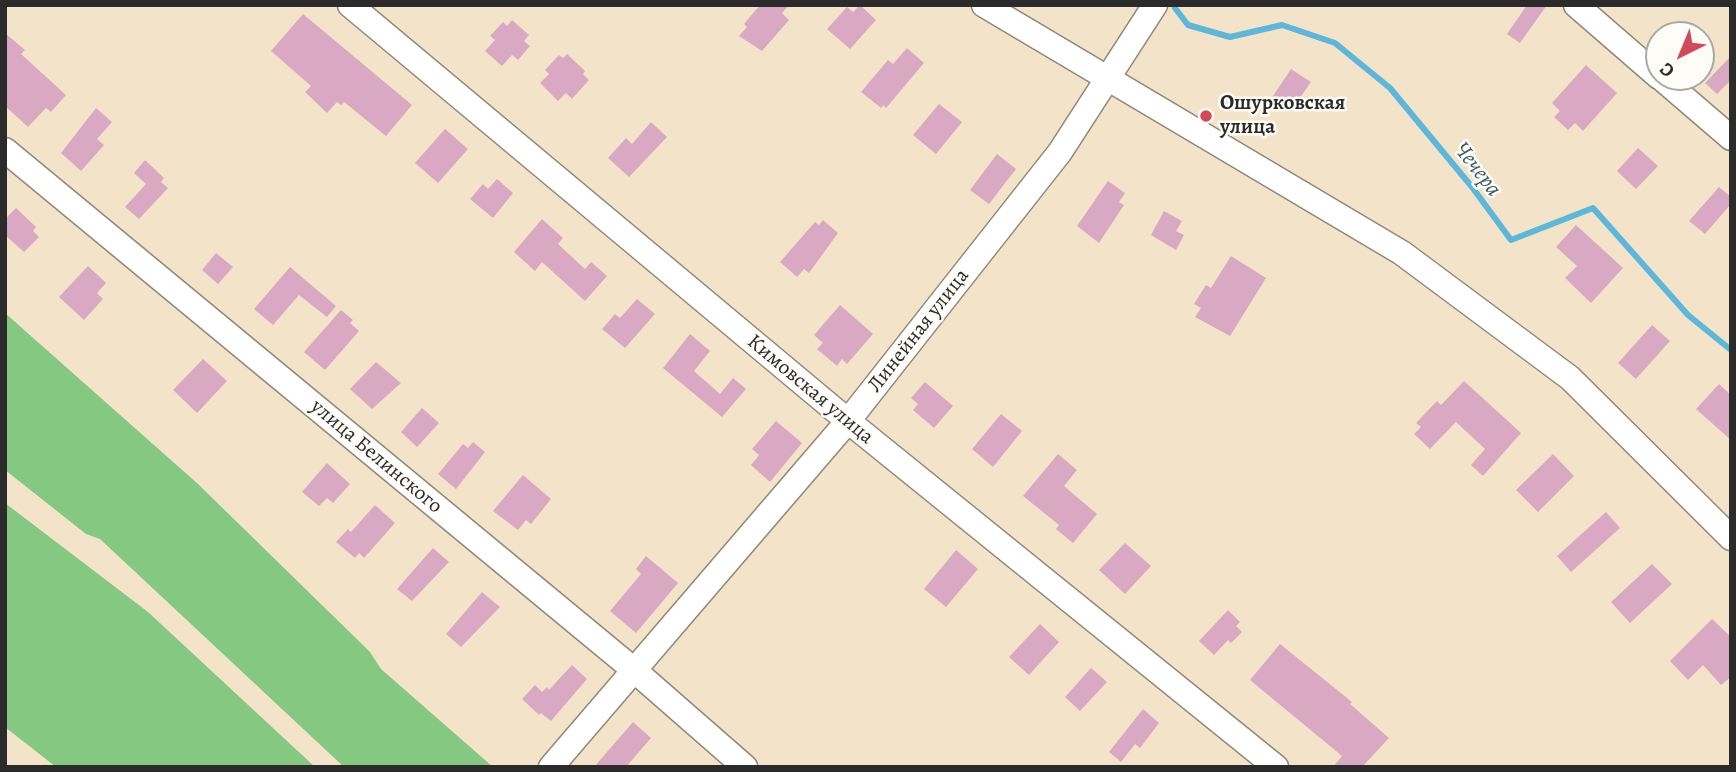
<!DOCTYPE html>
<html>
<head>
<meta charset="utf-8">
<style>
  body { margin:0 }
  #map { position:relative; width:1736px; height:772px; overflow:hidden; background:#f3e4c9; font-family:Alegreya,serif }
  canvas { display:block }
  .frame { position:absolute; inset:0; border:7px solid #2b2b2b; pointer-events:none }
  .north { position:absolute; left:1645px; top:21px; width:70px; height:70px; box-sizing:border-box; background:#fdfcf7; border:2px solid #a9a8a5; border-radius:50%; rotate:223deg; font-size:19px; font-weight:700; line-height:28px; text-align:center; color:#2b2b2b }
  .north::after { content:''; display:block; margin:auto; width:24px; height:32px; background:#d1495b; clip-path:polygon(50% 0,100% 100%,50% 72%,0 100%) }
</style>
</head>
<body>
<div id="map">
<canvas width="1736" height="772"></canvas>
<div class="frame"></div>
<div class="north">С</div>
</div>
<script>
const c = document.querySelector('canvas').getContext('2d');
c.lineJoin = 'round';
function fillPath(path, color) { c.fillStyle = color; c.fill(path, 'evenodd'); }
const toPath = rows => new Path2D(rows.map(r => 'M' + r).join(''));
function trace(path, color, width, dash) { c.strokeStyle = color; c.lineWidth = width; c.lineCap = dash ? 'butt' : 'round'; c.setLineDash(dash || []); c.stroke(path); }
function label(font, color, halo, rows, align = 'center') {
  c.font = font + ' Alegreya,serif'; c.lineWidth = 5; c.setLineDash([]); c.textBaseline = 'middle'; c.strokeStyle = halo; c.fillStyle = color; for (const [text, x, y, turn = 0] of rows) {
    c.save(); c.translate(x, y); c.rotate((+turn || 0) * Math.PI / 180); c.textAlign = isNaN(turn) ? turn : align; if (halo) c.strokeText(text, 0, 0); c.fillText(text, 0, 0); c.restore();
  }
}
fillPath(toPath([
  [5,313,198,484,370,652,381,669,493,767,344,767,100,539,86,534,5,470],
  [5,503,148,612,315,767,56,767,5,727]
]), '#84c882');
trace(toPath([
  [1175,8,1188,25,1230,37,1282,25,1335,43,1390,88,1472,187,1511,240,1593,208,1688,315,1731,350]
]), '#5db7da', 6);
fillPath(toPath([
  [760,5,789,5,782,13,789,20,762,51,739,36,747,27,744,24],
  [860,5,876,20,850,49,827,29,847,7,853,12],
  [1527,5,1547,5,1520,43,1507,34],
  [303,14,412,105,386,136,344,102,341,105,337,102,327,113,305,92,311,86,271,51],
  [512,20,529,35,524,41,530,46,518,60,512,55,502,66,485,51,495,40,490,36,503,22,507,26],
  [5,33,25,50,21,54,66,95,51,112,46,108,28,127,5,106],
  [907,48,924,63,886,108,883,105,881,108,861,92,888,60,893,64],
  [567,54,585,71,583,74,589,80,572,99,566,93,558,101,540,83,549,74,545,70,559,55,563,58],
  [1731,56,1731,80,1717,94,1705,83],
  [1586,65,1617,93,1583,131,1575,123,1568,130,1554,117,1560,111,1552,103],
  [1291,69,1311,82,1290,112,1271,99],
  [939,104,962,122,936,154,913,135],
  [96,108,112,122,97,139,104,145,81,171,61,153],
  [651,122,667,137,629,177,608,158,626,138,632,144],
  [445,129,468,149,438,183,415,163],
  [1638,148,1658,166,1636,189,1617,171],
  [997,154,1016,169,989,204,970,190],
  [145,160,164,178,161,182,168,188,139,219,125,207,146,184,134,173],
  [497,179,513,193,493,218,470,199,483,184,488,189],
  [1108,181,1125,193,1119,202,1124,205,1099,243,1077,226],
  [1719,187,1731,197,1731,204,1705,234,1689,221],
  [16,208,36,227,33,231,39,237,24,252,5,235,5,219],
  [1164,211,1182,221,1176,231,1184,235,1176,250,1151,235],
  [542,219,563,238,558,244,585,269,591,262,607,276,585,301,542,262,535,271,514,252],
  [823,220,838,233,809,273,804,269,797,277,780,262,815,222,819,225],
  [1576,225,1623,268,1591,303,1565,278,1577,266,1556,247],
  [216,253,233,267,218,284,202,270],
  [1231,256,1266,278,1230,336,1195,317,1201,308,1194,304,1206,285,1211,288],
  [88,266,106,283,97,293,103,299,84,320,59,297],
  [290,267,336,306,327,317,299,295,273,325,254,309],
  [637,299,655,314,625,348,602,329,615,314,620,318],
  [840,305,873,334,847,364,842,359,837,366,817,349,823,343,814,335],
  [341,310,353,320,350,323,359,331,325,370,304,352],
  [1652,325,1670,341,1636,379,1618,363],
  [690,334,710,351,694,371,720,394,733,378,746,389,722,417,663,368],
  [203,359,227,381,197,413,173,390],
  [376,362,401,383,372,409,350,389],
  [1464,381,1521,433,1483,476,1471,465,1485,449,1456,422,1430,449,1414,434,1421,427,1416,423,1437,401,1441,405],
  [925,382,953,406,934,428,913,410,918,404,911,398],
  [1719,384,1731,395,1731,440,1696,409],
  [422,408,439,423,417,447,401,432],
  [1001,414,1022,431,993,467,972,449],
  [776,421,802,443,770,482,751,465,759,455,752,449],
  [473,442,485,452,456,489,438,474,463,444,468,448],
  [1058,454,1077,470,1064,486,1097,514,1073,543,1056,529,1059,525,1023,496],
  [1553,454,1574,476,1538,512,1516,490],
  [327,463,350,484,333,503,327,498,319,506,302,492],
  [523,475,551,499,531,524,526,520,518,530,493,511],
  [375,505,395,523,364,558,359,553,355,558,336,542,348,529,351,532],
  [1606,512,1620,528,1571,572,1557,556],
  [1125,543,1151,566,1125,594,1099,570],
  [433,548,449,562,412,601,397,589],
  [956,550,978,569,946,607,924,589],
  [646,556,678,583,636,633,610,611,641,574,636,569],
  [1652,564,1672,584,1630,623,1611,602],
  [482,592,500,607,461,647,446,634],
  [1228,610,1240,622,1236,626,1242,632,1231,643,1228,640,1214,655,1199,641],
  [1712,619,1731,637,1731,677,1721,685,1703,665,1688,680,1670,661],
  [1040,624,1059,642,1029,675,1009,657],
  [1280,644,1352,702,1350,704,1389,738,1362,767,1333,767,1342,756,1250,680],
  [572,665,587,679,551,721,541,713,539,715,522,699,535,685,542,692,547,687,549,690],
  [1091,668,1107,682,1080,711,1065,697],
  [1143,709,1159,723,1140,748,1135,744,1121,762,1109,752],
  [633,722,651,738,626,767,594,767]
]), '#d9a9c3');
const minor = toPath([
  [350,5,848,421,1276,767],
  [984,5,1402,253,1570,378,1731,538],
  [1576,5,1659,77],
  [1660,77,1731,138],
  [5,150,634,670,745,767],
  [551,767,848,421,1060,152,1155,5]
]);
trace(minor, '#8f887a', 27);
trace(minor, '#fff', 24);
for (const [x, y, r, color] of [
  [1206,116,7,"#d1495b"]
]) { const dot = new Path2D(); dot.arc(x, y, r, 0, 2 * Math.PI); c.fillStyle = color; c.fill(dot); trace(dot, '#fdfcf7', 2.5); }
label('bold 21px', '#2b2b2b', '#fdfcf7', [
  ["Ошурковская",1220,104],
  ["улица",1220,128]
], 'left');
label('21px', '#2b2b2b', '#fdfcf7', [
  ["Линейная улица",919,331,-52],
  ["Кимовская улица",810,390,40],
  ["улица Белинского",376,457,40]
]);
label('italic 23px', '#3c5c68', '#fdfcf7', [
  ["Чечера",1477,170,52]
]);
</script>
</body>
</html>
